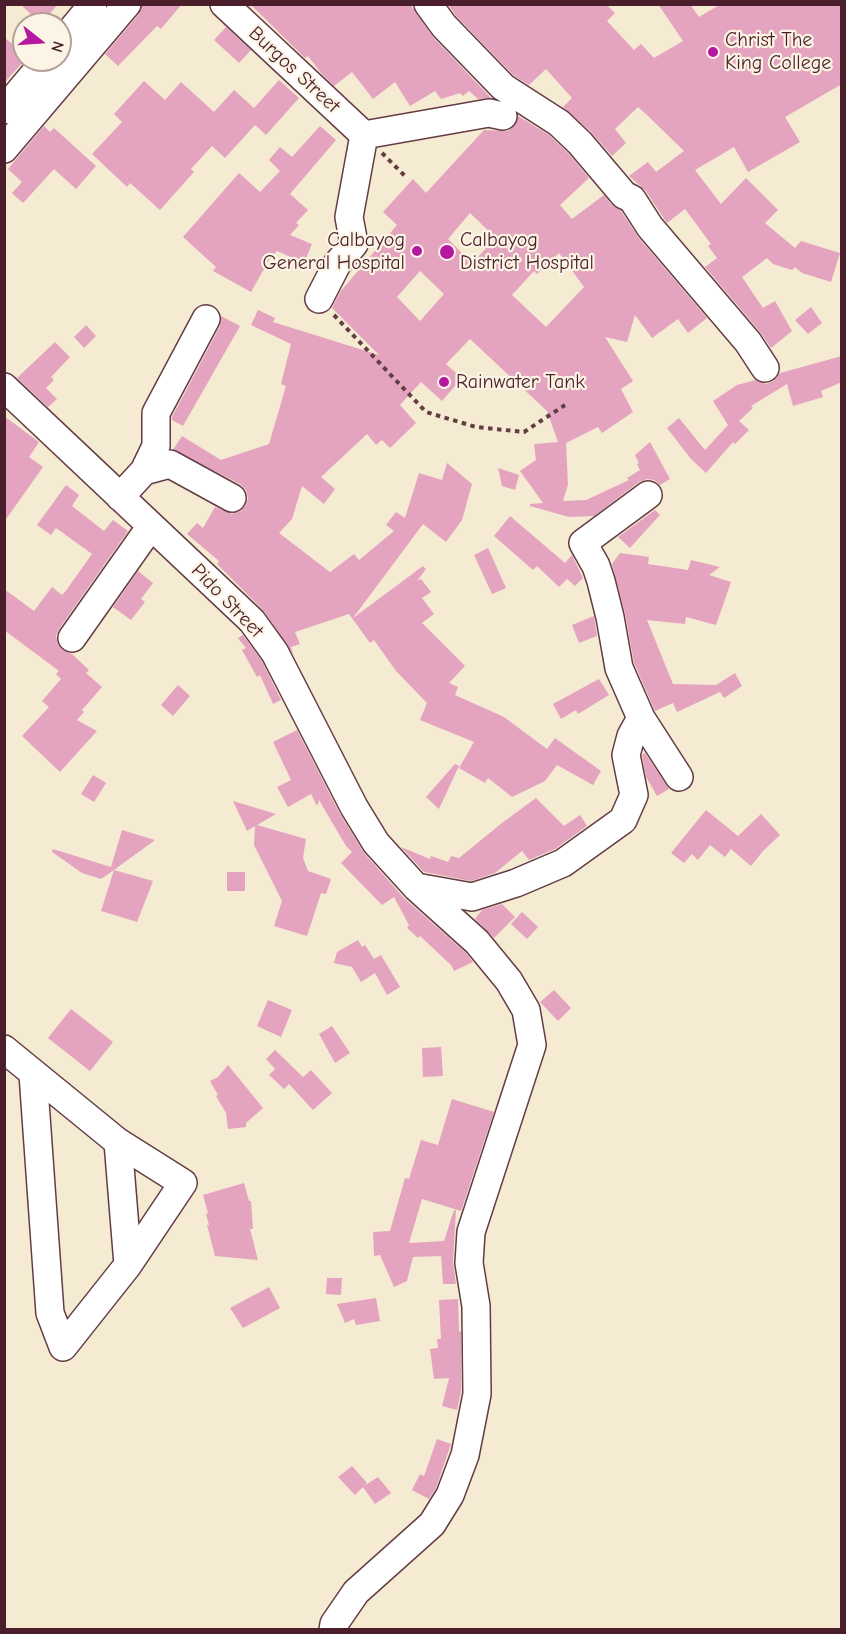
<!DOCTYPE html>
<html>
<head>
<meta charset="utf-8">
<style>
  body { margin:0 }
  #map { position:relative; width:846px; height:1634px; overflow:hidden; background:#f5ead2; font-family:"Comic Neue",sans-serif }
  canvas { display:block }
  .frame { position:absolute; inset:0; border:6px solid #4a1f2b; pointer-events:none }
  .north { position:absolute; left:12px; top:12px; width:60px; height:60px; box-sizing:border-box; background:#fcf5e5; border:2px solid #b59f9b; border-radius:50%; rotate:107deg; font-size:16px; font-weight:700; line-height:24px; text-align:center; color:#4a1f2b }
  .north::after { content:''; display:block; margin:auto; width:21px; height:27px; background:#b5179e; clip-path:polygon(50% 0,100% 100%,50% 72%,0 100%) }
</style>
</head>
<body>
<div id="map">
<canvas width="846" height="1634"></canvas>
<div class="frame"></div>
<div class="north">N</div>
</div>
<script>
const c = document.querySelector('canvas').getContext('2d');
c.lineJoin = 'round';
function fillPath(path, color) { c.fillStyle = color; c.fill(path, 'evenodd'); }
const toPath = rows => new Path2D(rows.map(r => 'M' + r).join(''));
function trace(path, color, width, dash) { c.strokeStyle = color; c.lineWidth = width; c.lineCap = dash ? 'butt' : 'round'; c.setLineDash(dash || []); c.stroke(path); }
function label(font, color, halo, rows, align = 'center') {
  c.font = font + ' "Comic Neue",sans-serif'; c.lineWidth = 4.5; c.setLineDash([]); c.textBaseline = 'middle'; c.strokeStyle = halo; c.fillStyle = color; for (const [text, x, y, turn = 0] of rows) {
    c.save(); c.translate(x, y); c.rotate((+turn || 0) * Math.PI / 180); c.textAlign = isNaN(turn) ? turn : align; if (halo) c.strokeText(text, 0, 0); c.fillText(text, 0, 0); c.restore();
  }
}
fillPath(toPath([
  [20,4,58,4,41,24],
  [142,4,182,4,161,29,157,26,118,66,105,54,139,14],
  [250,4,410,4,433,37,491,98,478,99,469,91,463,96,460,93,441,99,435,91,410,106,395,82,373,99,352,72,334,86,321,73,308,56,305,58],
  [448,4,606,4,615,13,607,21,634,50,641,44,654,58,683,41,658,4,690,4,699,17,721,4,842,4,842,84,785,117,800,142,748,172,734,147,695,170,721,204,746,178,778,210,765,223,795,248,801,241,840,253,831,282,802,273,795,267,792,270,773,264,767,258,742,277,763,308,775,301,792,331,771,348,760,332,705,267,717,258,708,246,711,244,685,209,667,223,645,190,629,176,648,162,656,172,684,151,648,116,638,107,615,129,626,143,612,156,591,132,563,107,572,98,546,69,529,85,513,75,456,16],
  [226,27,251,50,239,63,214,40],
  [4,37,24,54,25,60,4,83],
  [279,80,299,98,266,135,255,125,225,158,212,146,191,169,194,172,160,210,130,183,127,187,92,154,122,122,114,114,144,81,165,100,181,82,214,112,234,90,254,108],
  [518,116,549,135,569,154,589,178,560,205,572,219,604,195,612,205,621,211,638,237,707,318,688,333,678,319,652,338,635,315,627,342,605,337,633,381,621,389,633,412,602,433,598,427,566,443,568,485,563,501,586,500,629,480,627,478,640,470,637,464,639,463,635,455,650,442,670,479,660,485,654,480,647,479,639,482,594,516,569,517,530,506,530,504,543,503,520,471,536,460,534,444,558,442,547,411,470,339,446,364,462,378,442,401,421,382,400,405,416,423,390,448,382,440,376,445,367,434,321,477,335,489,324,504,302,486,292,519,279,533,330,572,354,554,359,560,394,531,386,525,396,512,405,518,419,473,442,480,447,463,472,484,462,520,446,542,423,524,353,618,423,566,426,569,417,581,421,579,431,592,422,598,434,614,422,623,465,666,449,683,458,687,455,695,504,717,547,749,555,738,601,771,593,785,557,765,545,781,512,797,488,778,485,783,459,768,474,742,420,720,427,703,396,671,374,640,370,643,349,614,295,632,300,644,291,647,293,654,263,610,217,564,219,561,187,534,197,523,203,528,215,507,232,514,241,511,246,505,248,498,246,490,240,484,173,450,182,436,221,460,269,444,286,386,281,384,291,344,251,325,258,310,275,318,273,322,379,355,332,308,340,292,397,225,383,212,413,179,426,193,484,130,508,131,515,126],
  [470,213,496,238,472,263,448,239],
  [559,253,584,287,546,327,512,295,534,271,537,274],
  [420,271,444,294,420,321,397,297],
  [44,126,50,132,54,128,96,166,76,189,54,169,23,203,12,193,22,182,8,169],
  [320,126,336,140,290,194,308,210,296,223,299,225,290,235,312,244,304,263,277,251,269,260,251,292,213,271,216,267,183,237,239,173,260,192,280,171,269,160,280,147,292,157],
  [811,307,822,323,808,334,795,320],
  [221,316,240,326,183,426,172,420,172,417,220,326],
  [86,325,96,336,84,348,74,337],
  [55,342,70,357,51,377,54,380,46,388,57,399,48,407,17,378],
  [842,356,842,382,821,391,823,397,793,406,787,384,751,406,753,408,739,421,749,430,735,444,733,442,706,473,691,459,667,428,679,418,705,450,728,425,713,401,737,385,756,380,766,384,774,381,780,373],
  [4,416,39,442,29,457,43,467,4,522],
  [498,468,519,475,515,490,502,486],
  [66,485,79,495,72,506,104,531,113,520,128,531,59,629,56,636,58,644,62,650,72,654,89,670,86,673,102,687,82,710,84,712,77,720,97,731,60,772,22,736,49,707,42,701,61,679,56,674,59,671,4,630,4,589,34,611,52,587,62,595,65,592,92,554,56,528,51,535,37,525],
  [655,510,660,515,630,548,618,537],
  [510,516,565,563,572,555,583,578,575,586,567,579,559,587,537,566,533,570,494,536],
  [488,548,506,588,492,594,474,555],
  [620,553,649,557,648,564,688,570,691,560,720,567,709,575,731,582,716,625,686,617,685,624,647,620,673,684,716,685,735,673,742,686,724,698,720,692,677,712,673,703,655,711,634,663,625,613,612,564],
  [138,571,153,583,141,599,145,602,131,620,113,607],
  [594,616,597,636,579,643,572,625],
  [243,635,262,661,281,700,273,704,260,675,257,677,242,650,246,648,238,638],
  [599,679,609,695,578,714,576,710,561,719,553,704],
  [178,685,190,696,173,716,161,705],
  [297,730,340,814,364,853,404,898,466,953,473,962,454,971,451,965,420,936,418,938,407,928,409,925,394,897,382,905,341,863,352,852,346,846,319,800,317,806,311,794,288,807,277,787,291,780,273,742],
  [645,753,669,789,657,796,646,777,642,755],
  [455,764,459,766,439,809,426,797],
  [93,775,106,783,94,802,81,794],
  [536,798,564,826,580,815,587,826,555,849,529,860,522,851,495,873,471,881,424,872,401,847,430,859,431,856,448,862,451,856,459,858,502,823],
  [233,801,276,814,257,825,306,839,303,858,308,871,331,879,326,894,321,893,307,936,274,926,282,901,254,845,255,826,247,831],
  [706,810,738,836,761,814,780,835,763,851,751,866,731,849,725,857,710,845,698,860,692,854,684,863,671,853],
  [122,830,155,840,114,870,153,881,137,922,101,911,114,870,101,879,82,873,52,852,53,849,111,867],
  [227,872,245,872,245,891,227,891],
  [502,904,515,917,494,938,475,919,482,910],
  [522,912,538,927,527,939,511,924],
  [358,940,362,947,365,945,374,959,381,955,400,987,387,995,375,973,361,982,352,967,334,963,337,952],
  [554,990,571,1008,558,1021,540,1002],
  [268,1000,292,1010,281,1037,257,1026],
  [71,1009,113,1042,90,1071,48,1038],
  [332,1026,350,1053,335,1063,319,1034],
  [441,1047,443,1076,423,1077,422,1048],
  [275,1050,303,1077,311,1070,332,1093,313,1110,289,1084,284,1089,269,1075,275,1069,266,1059],
  [228,1065,263,1108,246,1123,246,1127,228,1129,226,1113,216,1096,218,1095,210,1081,218,1077],
  [452,1099,494,1112,461,1211,422,1199,409,1243,444,1241,454,1210,456,1210,453,1262,456,1284,443,1284,441,1256,413,1257,407,1281,394,1287,380,1255,374,1256,373,1232,390,1231,405,1178,409,1179,421,1140,438,1145],
  [244,1183,249,1201,251,1201,253,1229,250,1229,258,1260,215,1256,207,1225,209,1225,206,1214,208,1213,203,1195],
  [327,1278,342,1278,341,1295,326,1294],
  [269,1287,280,1308,243,1328,230,1308],
  [376,1298,380,1321,356,1325,354,1319,345,1323,337,1304],
  [458,1299,459,1332,461,1331,461,1392,457,1410,442,1406,449,1378,434,1379,430,1349,438,1348,437,1339,441,1339,439,1300],
  [437,1439,451,1444,436,1488,429,1499,412,1490,420,1474,424,1476],
  [352,1466,367,1483,364,1486,378,1477,391,1493,375,1504,363,1487,355,1495,338,1477]
]), '#e4a4bf');
const minor = toPath([
  [224,4,364,135],
  [428,4,444,26,503,87,559,123,580,143,624,195,632,199,650,227,748,342,765,368],
  [60,44,93,4],
  [4,110,46,60],
  [364,135,489,113,503,116],
  [4,149,127,4],
  [319,299,337,264,354,244,349,217,364,135],
  [4,387,252,621,275,653,354,807,376,843,416,887,477,942,509,981,526,1010,532,1045,471,1232,469,1263,476,1306,477,1394,465,1455,450,1495,432,1524,356,1592,334,1624,333,1630],
  [144,471,170,464,232,498],
  [648,495,583,543,596,566,601,581,610,617,619,668,641,718,679,777],
  [120,497,144,471,156,446,156,413,206,319],
  [72,638,151,526],
  [416,887,472,897,516,883,563,863,623,820,634,795,626,755,631,736,641,718],
  [4,1049,118,1142],
  [33,1074,50,1313,63,1347,128,1265,118,1142,183,1183,128,1265]
]);
trace(minor, '#643d44', 30);
trace(toPath([
  [382,153,407,178],
  [334,315,426,412,476,427,524,432,565,405]
]), '#643d44', 4, [4.5, 4.5]);
trace(minor, '#fff', 27);
for (const [x, y, r, color] of [
  [713,52,6,"#b5179e"],
  [417,251,6,"#b5179e"],
  [447,252,8,"#b5179e"],
  [444,382,6,"#b5179e"]
]) { const dot = new Path2D(); dot.arc(x, y, r, 0, 2 * Math.PI); c.fillStyle = color; c.fill(dot); trace(dot, '#fcf5e5', 2); }
label('20px', '#4a1f2b', '#fcf5e5', [
  ["Christ The",725,40],
  ["King College",725,63],
  ["Calbayog",405,240,"right"],
  ["General Hospital",405,263,"right"],
  ["Calbayog",460,240],
  ["District Hospital",460,263],
  ["Rainwater Tank",456,382]
], 'left');
label('20px', '#4a1f2b', '#fcf5e5', [
  ["Burgos Street",294,70,43],
  ["Pido Street",227,601,46]
]);
</script>
</body>
</html>
